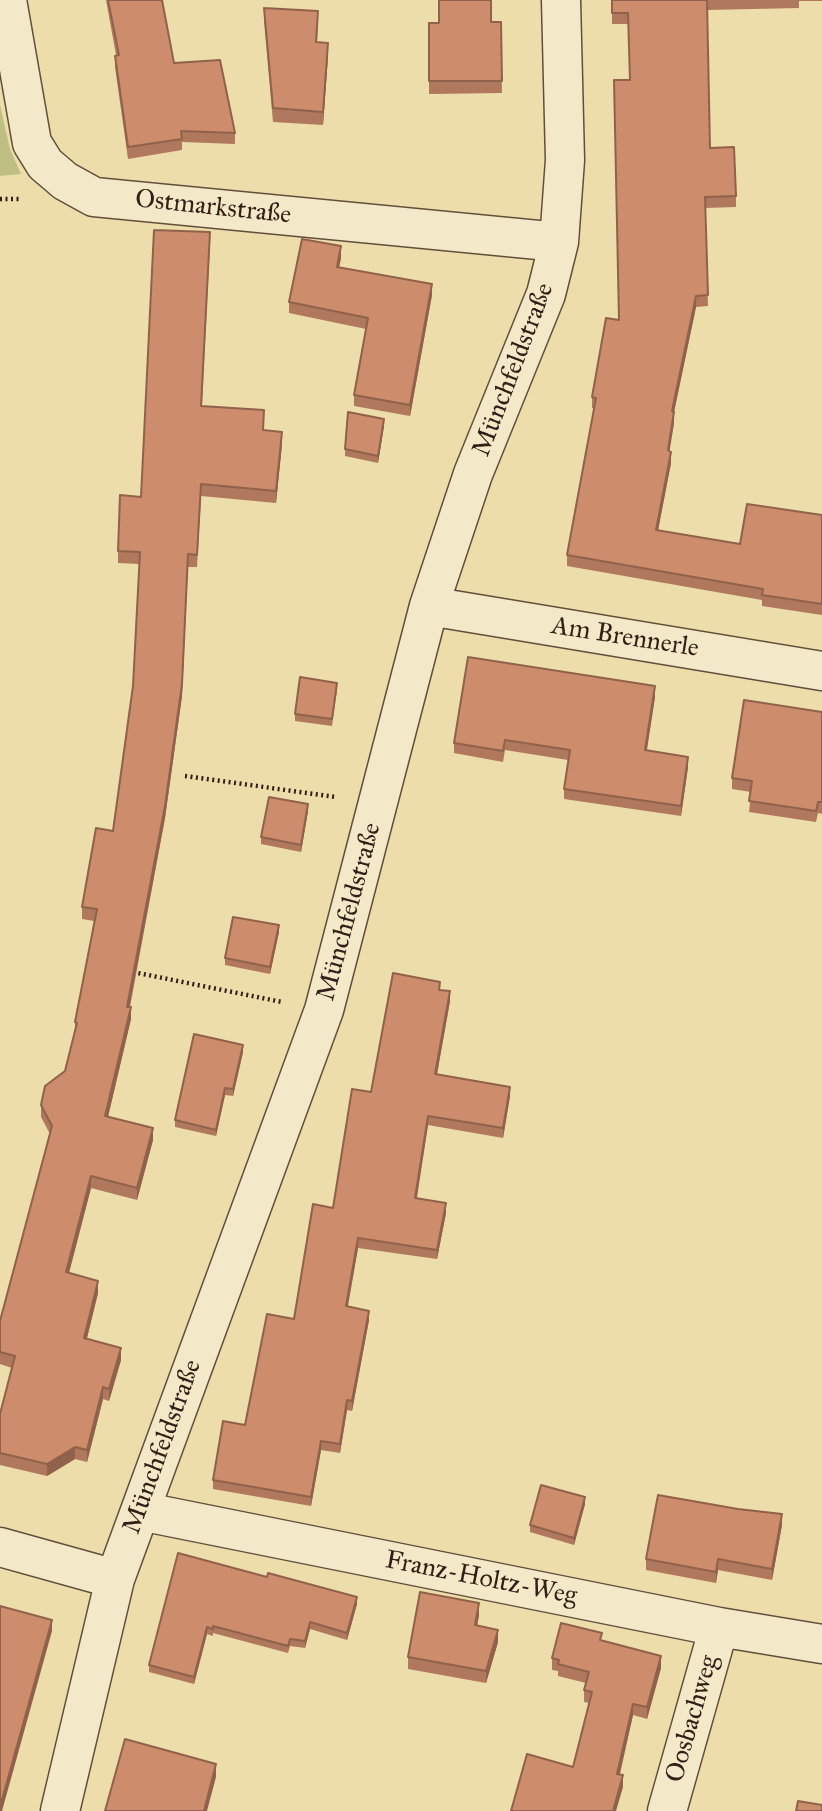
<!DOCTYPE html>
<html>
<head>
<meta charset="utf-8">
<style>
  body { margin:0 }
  canvas { display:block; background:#edddaa }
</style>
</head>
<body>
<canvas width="822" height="1811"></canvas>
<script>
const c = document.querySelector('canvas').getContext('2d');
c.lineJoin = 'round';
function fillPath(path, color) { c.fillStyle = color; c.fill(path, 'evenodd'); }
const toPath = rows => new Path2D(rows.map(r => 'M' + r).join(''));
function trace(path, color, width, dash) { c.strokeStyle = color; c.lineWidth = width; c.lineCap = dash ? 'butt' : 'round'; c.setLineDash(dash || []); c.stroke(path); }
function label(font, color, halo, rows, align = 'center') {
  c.font = font + ' "IM FELL Great Primer",serif'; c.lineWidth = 5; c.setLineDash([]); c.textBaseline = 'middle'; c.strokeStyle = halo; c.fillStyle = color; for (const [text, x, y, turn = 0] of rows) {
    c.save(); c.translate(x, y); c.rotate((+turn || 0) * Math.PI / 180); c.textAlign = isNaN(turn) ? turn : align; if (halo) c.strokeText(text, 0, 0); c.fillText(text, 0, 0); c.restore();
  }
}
fillPath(toPath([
  [0,105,10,149,21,174,0,176]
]), '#bfbf84');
const minor = toPath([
  [7,0,32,143,45,164,65,181,94,197,559,242],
  [429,606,822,671],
  [140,1511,719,1627,822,1644],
  [0,1547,115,1579],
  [60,1811,115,1579,324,1010,429,606,473,474,546,294,559,242,565,160,561,0],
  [667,1811,719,1627]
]);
trace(minor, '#624e3c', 41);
trace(toPath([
  [0,199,20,199],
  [185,776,336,797],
  [133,972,282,1002]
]), '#331f17', 4.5, [2, 3.5]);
trace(minor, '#f3e9c8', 38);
fillPath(toPath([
  [106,0,162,0,174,63,235,133,235,144,182,142,182,150,128,159,115,67,115,56,116,55],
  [612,0,822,0,822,1,799,1,799,8,707,10,710,148,736,196,736,207,705,208,708,306,696,307,674,412,674,423,669,451,671,463,658,530,740,544,822,515,822,615,762,606,762,600,567,566,567,555,594,408,592,408,592,397,619,320,630,80,628,24,612,24],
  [264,8,318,24,317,42,328,56,323,125,273,122,264,21],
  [501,22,502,93,429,94,429,23],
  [210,244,202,406,264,422,264,430,282,444,276,503,201,496,197,567,188,567,182,696,165,818,130,1007,131,1019,108,1117,153,1140,137,1200,91,1188,69,1273,98,1293,87,1338,121,1360,109,1401,103,1399,87,1462,75,1459,47,1476,0,1465,0,1414,12,1368,0,1364,0,1321,50,1134,41,1117,41,1105,65,1071,75,1032,75,1022,94,921,82,919,82,907,113,831,133,686,139,564,118,563,118,551,141,497],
  [341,258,339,267,432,295,410,416,354,406,354,395,366,329,289,313,289,302],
  [384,426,378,463,345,456,345,449],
  [337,690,332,726,295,721,295,714],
  [655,697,647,750,688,767,681,816,564,799,564,789,568,760,505,750,503,762,454,753,454,743],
  [822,712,822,814,818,813,816,822,749,812,751,792,732,789,732,778],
  [308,811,301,852,261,844,261,837],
  [279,932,270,974,225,965,225,958],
  [440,990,450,1001,437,1075,510,1096,503,1138,428,1125,417,1198,446,1213,437,1259,358,1248,348,1306,369,1320,352,1411,347,1410,340,1453,321,1450,311,1506,213,1489,213,1480,245,1425,294,1319,333,1208,371,1092],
  [243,1052,233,1096,225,1095,216,1136,175,1127,175,1120],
  [585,1504,574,1545,530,1532,530,1525],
  [782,1525,772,1580,718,1570,716,1583,646,1570,646,1559],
  [178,1553,357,1604,347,1640,310,1629,305,1648,290,1646,288,1653,213,1633,213,1636,207,1634,194,1684,149,1672,149,1665],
  [479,1615,477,1626,498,1642,486,1683,408,1669,408,1657],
  [602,1640,661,1668,647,1719,633,1715,620,1774,623,1787,573,1767,589,1703,584,1702,584,1690,586,1683,558,1676,558,1671,552,1670,552,1658]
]), '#b0785c');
fillPath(toPath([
  [328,43,328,56,323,125,323,112],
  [341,246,341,258,337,278,337,267],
  [432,284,432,295,410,416,410,405],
  [696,296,696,307,674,412,674,423,668,461,668,450,672,411],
  [384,419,384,426,378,463,378,456],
  [282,432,282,444,276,503,276,491],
  [671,452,671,463,656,541,656,530],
  [188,554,182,696,165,818,127,1019,127,1007],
  [655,686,655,697,645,760,645,750],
  [688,757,688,767,681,816,681,806],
  [308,804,308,811,301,852,301,845],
  [279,925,279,932,270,974,270,967],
  [450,991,450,1001,435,1084,435,1074],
  [131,1007,131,1019,105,1129,105,1116],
  [243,1045,243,1052,233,1096,233,1089],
  [510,1087,510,1096,503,1138,503,1128],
  [225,1088,225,1095,216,1136,216,1130],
  [428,1116,428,1125,415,1207,415,1198],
  [153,1128,153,1140,137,1200,137,1188],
  [91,1176,91,1188,66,1284,66,1272],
  [446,1203,446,1213,437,1259,437,1250],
  [358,1238,358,1248,346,1315,346,1306],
  [98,1281,98,1293,84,1350,84,1338],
  [369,1311,369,1320,352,1411,352,1401],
  [121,1348,121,1360,109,1401,109,1389],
  [103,1387,103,1399,87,1462,87,1450],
  [347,1400,347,1410,340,1453,340,1444],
  [321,1441,321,1450,311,1506,311,1497],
  [75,1447,75,1459,47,1476,47,1464],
  [585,1497,585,1504,574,1545,574,1538],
  [782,1514,782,1525,772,1580,772,1569],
  [718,1559,718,1570,716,1583,716,1572],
  [357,1597,357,1604,347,1640,347,1633],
  [479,1603,479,1615,475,1637,475,1625],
  [52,1620,52,1631,2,1811,0,1811,0,1807],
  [310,1622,310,1629,305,1648,305,1641],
  [207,1627,207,1634,194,1684,194,1677],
  [498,1630,498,1642,486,1683,486,1671],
  [661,1656,661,1668,647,1719,647,1707],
  [633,1704,633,1715,617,1785,617,1774],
  [216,1764,216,1777,207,1811,204,1811],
  [623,1775,623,1787,616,1811,613,1811]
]), '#90624b');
const building = toPath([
  [108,0,162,0,174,63,220,60,235,133,181,131,182,139,128,147,115,56,119,55,108,0],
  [439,0,491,0,491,22,501,22,502,81,429,81,429,23,439,23,439,0],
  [612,0,707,0,710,148,734,147,736,196,705,197,708,295,696,296,672,411,674,412,668,450,671,452,656,530,740,544,747,504,822,515,822,604,762,595,763,589,567,555,596,398,592,397,606,318,619,320,614,80,630,80,628,13,612,13,612,0],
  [264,8,318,11,316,42,328,43,323,112,273,108,264,8],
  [154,230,210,232,201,406,264,410,263,430,282,432,276,491,201,484,197,555,188,554,182,684,165,806,127,1007,131,1007,105,1116,153,1128,137,1188,91,1176,66,1272,98,1281,84,1338,121,1348,109,1389,103,1387,87,1450,75,1447,47,1464,0,1453,0,1414,15,1356,0,1352,0,1321,52,1126,41,1105,45,1086,65,1071,77,1023,75,1022,97,909,82,907,96,828,113,831,133,686,140,552,118,551,120,495,141,497,154,230],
  [302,239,341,246,337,267,432,284,410,405,354,395,368,318,289,302,302,239],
  [348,412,384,419,378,456,345,449,348,412],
  [468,657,655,686,645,750,688,757,681,806,564,789,570,750,505,740,503,751,454,743,468,657],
  [300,677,337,683,332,719,295,714,300,677],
  [744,700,822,712,822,802,818,802,816,811,749,801,752,781,732,778,744,700],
  [269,797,308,804,301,845,261,837,269,797],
  [233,917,279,925,270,967,225,958,233,917],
  [393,973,440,982,439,990,450,991,435,1074,510,1087,503,1128,428,1116,415,1198,446,1203,437,1250,358,1238,346,1306,369,1311,352,1401,347,1400,340,1444,321,1441,311,1497,213,1480,223,1421,245,1425,267,1314,294,1319,313,1204,333,1208,352,1089,371,1092,393,973],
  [194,1034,243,1045,233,1089,225,1088,216,1130,175,1120,194,1034],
  [541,1485,585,1497,574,1538,530,1525,541,1485],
  [658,1495,738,1509,782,1514,772,1569,718,1559,716,1572,646,1559,658,1495],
  [178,1553,267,1577,268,1573,357,1597,347,1633,310,1622,305,1641,290,1639,288,1646,213,1626,213,1629,207,1627,194,1677,149,1665,178,1553],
  [420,1592,479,1603,475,1625,498,1630,486,1671,408,1657,420,1592],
  [0,1606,52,1620,0,1807,0,1606],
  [561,1623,602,1633,600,1640,661,1656,647,1707,633,1704,617,1774,623,1775,613,1811,511,1811,527,1754,573,1767,592,1692,584,1690,589,1672,558,1664,559,1660,552,1658,561,1623],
  [125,1739,216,1764,204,1811,105,1811,125,1739],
  [798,1801,822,1805,822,1811,796,1811,798,1801]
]);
fillPath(building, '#cd8c6b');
trace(building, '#90624b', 2);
label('26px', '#331f17', '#f3e9c8', [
  ["Ostmarkstraße",213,208,6],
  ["Münchfeldstraße",514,370,-69],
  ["Am Brennerle",625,638,9],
  ["Münchfeldstraße",350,912,-75],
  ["Münchfeldstraße",163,1447,-70],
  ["Franz-Holtz-Weg",481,1579,11],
  ["Oosbachweg",693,1719,-74]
]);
</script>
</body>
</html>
